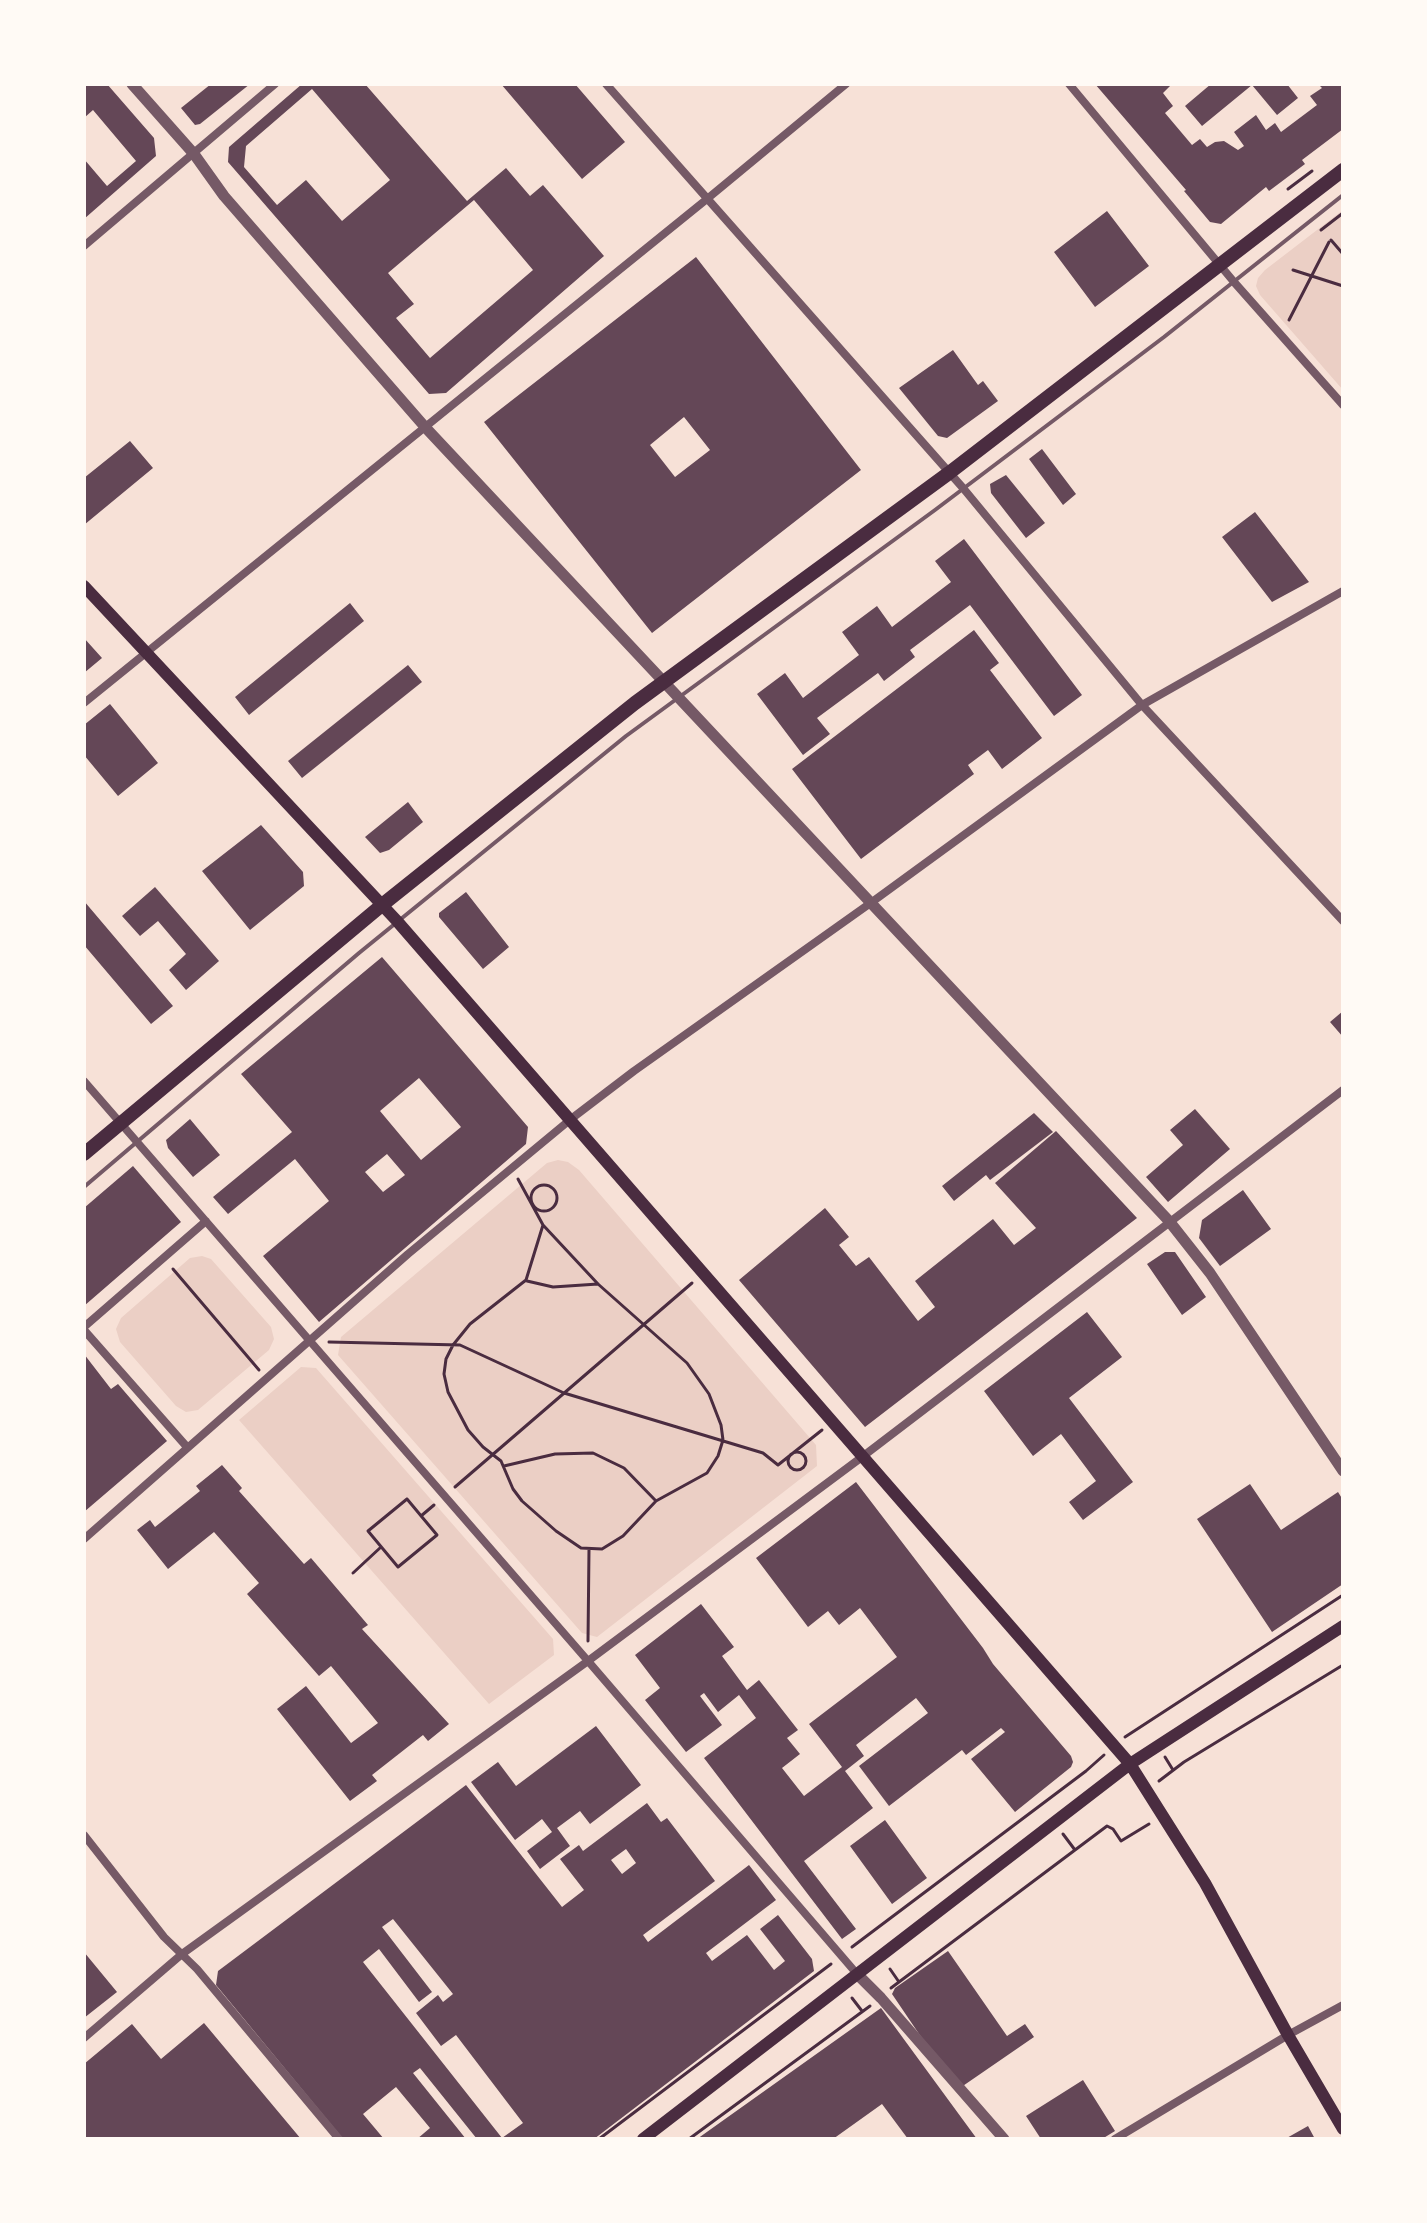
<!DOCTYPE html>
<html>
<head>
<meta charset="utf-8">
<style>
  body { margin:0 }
  #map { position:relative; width:1427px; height:2223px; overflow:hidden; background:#f7e1d7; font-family:Rubik,sans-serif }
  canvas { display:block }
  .frame { position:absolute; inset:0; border:86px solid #fffaf5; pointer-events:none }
</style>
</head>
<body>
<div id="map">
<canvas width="1427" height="2223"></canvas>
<div class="frame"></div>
</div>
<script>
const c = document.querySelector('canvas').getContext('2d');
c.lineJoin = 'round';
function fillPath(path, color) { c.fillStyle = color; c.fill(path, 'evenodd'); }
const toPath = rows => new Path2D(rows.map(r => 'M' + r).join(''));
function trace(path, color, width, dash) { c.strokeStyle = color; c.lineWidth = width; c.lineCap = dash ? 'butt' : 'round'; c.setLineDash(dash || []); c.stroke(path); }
fillPath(toPath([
  [1343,210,1343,390,1260,295,1256,286,1258,278,1265,270],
  [558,1160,568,1162,579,1170,816,1445,817,1466,597,1637,582,1633,338,1355,341,1337,547,1163],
  [202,1256,211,1259,271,1327,274,1339,269,1350,198,1410,186,1412,176,1406,120,1342,116,1329,121,1318,190,1258],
  [301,1367,316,1368,553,1639,554,1655,489,1704,239,1420]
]), '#ebcfc5');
fillPath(toPath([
  [84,84,107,84,154,138,156,156,84,219,84,159,107,186,136,161,93,110,84,118],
  [211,84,250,84,200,124,195,125,181,108],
  [302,84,365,84,467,201,506,168,530,196,543,185,604,256,446,393,429,394,228,162,229,147],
  [312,89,390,180,342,221,306,180,277,205,244,167,246,146],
  [474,200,533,270,430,358,396,318,414,304,388,273],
  [501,84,575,84,625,142,582,179],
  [1095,84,1172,84,1163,93,1173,106,1165,113,1192,145,1200,139,1207,147,1215,142,1224,141,1238,150,1244,146,1234,132,1256,115,1266,130,1275,123,1281,132,1317,105,1310,96,1322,88,1318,84,1343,84,1343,129,1302,160,1305,164,1269,191,1266,187,1221,224,1210,222,1184,191,1186,190],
  [1211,84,1287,84,1298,98,1277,115,1252,85,1202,126,1185,106],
  [1107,211,1149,266,1095,307,1054,252],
  [696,257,861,470,652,633,484,422],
  [684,417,710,450,675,477,650,445],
  [953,350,978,385,983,381,998,401,947,438,938,436,899,388],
  [130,441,153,468,84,525,84,478],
  [1042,449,1076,494,1063,505,1029,459],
  [1006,475,1045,523,1026,538,991,493,990,484],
  [1255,512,1309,582,1272,602,1222,537],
  [964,539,1082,695,1054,716,970,605,910,650,915,657,884,681,878,673,817,718,830,734,803,755,757,694,785,673,803,698,859,655,842,632,877,606,892,627,951,582,935,561],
  [350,603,364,621,249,715,235,697],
  [974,630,999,663,990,670,1042,738,1002,769,988,750,968,765,974,774,861,859,792,769],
  [84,638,102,658,84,673],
  [408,665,422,682,302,778,288,761],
  [110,704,158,763,118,796,84,755,84,725],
  [408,802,423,822,389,850,380,853,365,837],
  [261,825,303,872,304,886,250,930,202,871],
  [155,887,219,961,186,990,169,970,186,954,158,921,140,936,122,916],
  [466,892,509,947,483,969,439,917,439,913],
  [84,901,173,1006,151,1024,84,945],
  [382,957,528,1127,526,1144,319,1322,263,1256,329,1201,295,1159,228,1214,213,1197,292,1132,241,1074],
  [419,1078,461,1127,421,1160,380,1111],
  [387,1154,405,1175,383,1192,365,1172],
  [1343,1011,1343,1037,1330,1022],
  [1195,1109,1230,1149,1168,1202,1146,1177,1183,1145,1170,1130],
  [1034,1113,1053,1132,990,1180,986,1175,954,1201,942,1186],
  [190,1119,220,1155,193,1177,168,1148,166,1140],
  [1056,1131,1137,1218,865,1427,739,1280,825,1208,849,1237,839,1245,856,1266,869,1257,918,1321,935,1307,915,1281,993,1219,1014,1245,1036,1228,995,1183],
  [133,1166,181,1222,84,1306,84,1208],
  [1243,1190,1271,1229,1220,1266,1199,1238,1202,1220],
  [1165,1252,1175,1252,1206,1297,1182,1315,1147,1264],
  [1087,1312,1122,1357,1069,1398,1133,1482,1083,1520,1069,1502,1096,1481,1061,1434,1033,1456,984,1391],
  [84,1354,111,1389,118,1384,167,1441,84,1512],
  [222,1465,242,1488,239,1491,304,1564,311,1558,368,1625,362,1629,449,1724,428,1741,423,1735,372,1775,377,1781,350,1801,277,1709,306,1686,351,1743,378,1723,331,1666,319,1676,247,1594,259,1583,214,1532,168,1569,137,1530,150,1520,155,1527,200,1491,196,1486],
  [856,1482,983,1648,993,1664,1071,1756,1073,1762,1071,1767,1015,1812,971,1759,1005,1732,1001,1728,966,1755,962,1750,889,1806,859,1766,928,1713,916,1698,856,1745,864,1756,845,1771,873,1808,804,1861,856,1929,842,1939,704,1758,756,1718,739,1695,718,1712,704,1693,700,1696,722,1725,686,1752,645,1700,660,1688,635,1655,701,1604,734,1647,722,1656,733,1671,747,1690,759,1680,798,1730,787,1738,800,1754,782,1768,804,1796,842,1767,809,1724,897,1657,860,1608,839,1625,828,1611,808,1627,756,1558],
  [1250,1484,1281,1530,1338,1492,1343,1500,1343,1584,1272,1632,1197,1519],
  [596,1726,641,1785,590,1824,580,1811,557,1828,570,1846,540,1869,527,1851,552,1832,542,1819,515,1840,471,1782,498,1762,516,1786],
  [466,1785,562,1907,584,1890,560,1859,579,1845,583,1851,647,1803,661,1822,667,1818,715,1881,643,1935,648,1942,749,1865,776,1900,706,1953,712,1961,747,1935,774,1970,785,1961,760,1929,778,1915,812,1959,814,1971,594,2139,477,2139,420,2068,413,2073,466,2139,417,2139,430,2128,396,2087,363,2114,384,2139,343,2139,216,1985,218,1971],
  [626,1849,636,1863,622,1874,611,1860],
  [393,1919,453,1994,443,2002,438,1995,416,2013,441,2046,456,2035,523,2123,502,2138,363,1962,379,1949,419,2002,432,1992,382,1927],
  [885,1820,927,1878,892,1904,850,1846],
  [948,1951,1007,2036,1025,2024,1034,2037,957,2090,892,1994,895,1988],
  [84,1952,117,1992,84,2018],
  [881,2008,977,2139,908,2139,882,2104,833,2139,697,2139],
  [204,2023,301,2139,84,2139,84,2064,132,2024,161,2059],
  [1083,2080,1115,2131,1102,2139,1041,2139,1026,2116],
  [1308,2126,1315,2139,1285,2139]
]), '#644757');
trace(toPath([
  [1288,189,1312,171],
  [1321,230,1343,213],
  [1331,240,1343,254],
  [1293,270,1343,286],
  [1289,320,1329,242],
  [518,1179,543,1225,598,1284,687,1363,709,1394,721,1425,723,1440,718,1456,707,1473,656,1501,623,1536,602,1549,581,1548,556,1531,522,1501,513,1489,501,1461,483,1447,468,1430,448,1392,444,1374,446,1359,453,1345,470,1324,526,1280,543,1225],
  '531 1198a13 13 0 1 1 26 0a13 13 0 1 1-26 0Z',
  [173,1269,259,1370],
  [527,1281,553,1287,598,1284],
  [329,1342,460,1345,564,1393,763,1453,778,1465,822,1430],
  '788 1461a9 9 0 1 1 18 0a9 9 0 1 1-18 0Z',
  [504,1466,555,1454,593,1453,624,1468,656,1501],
  [455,1487,692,1283],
  [407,1499,437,1535,398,1567,368,1531,407,1499],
  [421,1516,434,1505],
  [353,1573,381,1547],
  [588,1641,589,1549],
  [1125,1737,1343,1595],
  [1165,1757,1173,1770],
  [1159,1781,1184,1762,1343,1665],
  [1063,1834,1075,1850],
  [852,1947,1086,1771,1104,1755],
  [890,1969,899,1982],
  [891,1988,1107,1826,1113,1829,1121,1841,1149,1824],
  [852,1998,862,2011],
  [599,2139,831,1964],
  [689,2139,870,2006]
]), '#4a2c40', 3);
trace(toPath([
  [84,1187,359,953,626,736,935,510,1164,337,1343,195]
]), '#755966', 4);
trace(toPath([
  [606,84,963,488,1142,705,1343,921],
  [1069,84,1234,282,1343,405],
  [84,246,275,84],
  [84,703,707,199,846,84],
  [84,1081,588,1661,857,1974],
  [84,1327,206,1221],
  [84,1330,187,1447],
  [84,1539,408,1254,571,1119,634,1071,872,902,1142,705,1343,591],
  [84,1835,164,1937,197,1969,339,2139],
  [84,2038,182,1954,588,1661,862,1457,1343,1090],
  [1115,2139,1288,2035,1343,2005]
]), '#755966', 8);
trace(toPath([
  [132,84,194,154,224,196,425,427,1169,1221,1210,1273,1343,1471],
  [857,1974,881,1998,1004,2139]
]), '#755966', 11);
trace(toPath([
  [84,586,397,921,1130,1764,1205,1883,1288,2035,1343,2129],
  [643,2139,1130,1764,1343,1626]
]), '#4a2c40', 12);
trace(toPath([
  [84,1154,382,905,635,703,949,473,1343,170]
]), '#4a2c40', 14);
</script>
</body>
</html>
